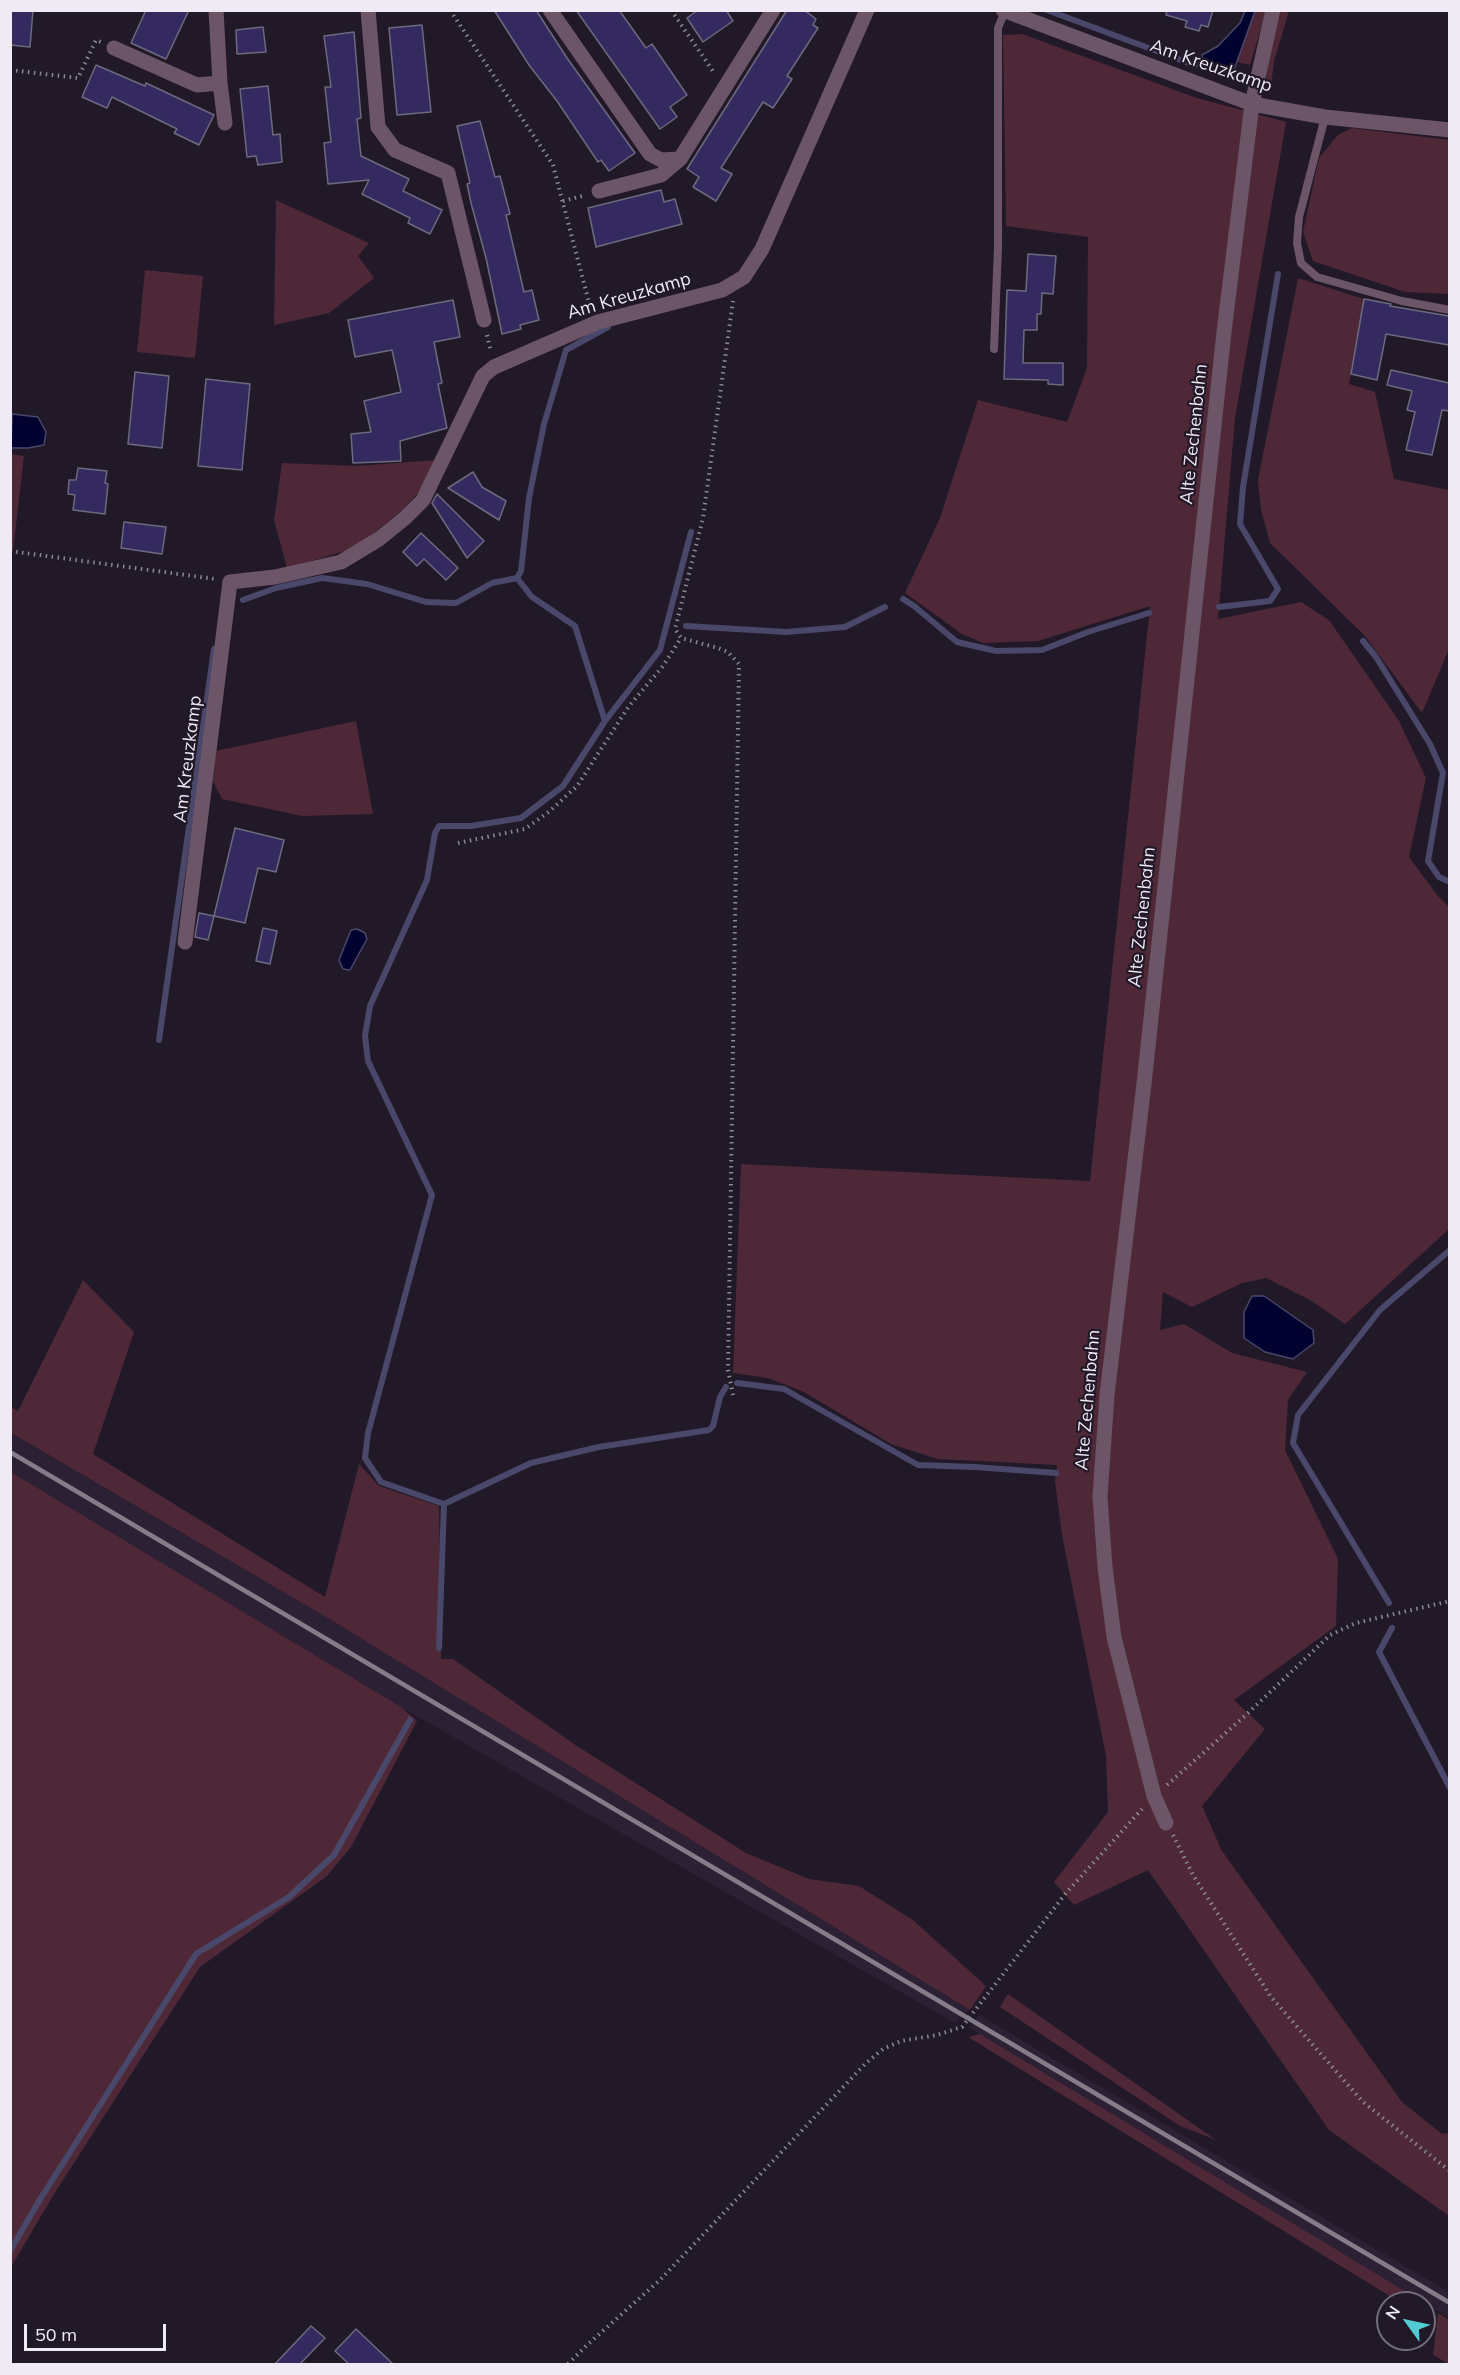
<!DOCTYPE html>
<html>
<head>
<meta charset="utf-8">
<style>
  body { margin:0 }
  #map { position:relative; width:1460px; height:2375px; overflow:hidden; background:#221928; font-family:Mulish,sans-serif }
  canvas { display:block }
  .frame { position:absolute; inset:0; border:12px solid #f0eaf5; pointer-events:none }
  .north { position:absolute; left:1376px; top:2291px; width:60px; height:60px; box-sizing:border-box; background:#221928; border:2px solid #746d7a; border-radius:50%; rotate:303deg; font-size:16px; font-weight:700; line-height:24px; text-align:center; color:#f0eaf5 }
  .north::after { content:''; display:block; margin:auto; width:21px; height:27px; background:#51ccd2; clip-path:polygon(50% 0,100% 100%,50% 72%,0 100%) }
  .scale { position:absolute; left:24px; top:2324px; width:142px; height:27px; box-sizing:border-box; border:3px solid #f0eaf5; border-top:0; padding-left:8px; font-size:18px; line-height:21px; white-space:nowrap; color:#f0eaf5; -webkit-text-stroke:4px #221928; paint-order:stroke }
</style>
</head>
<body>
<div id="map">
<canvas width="1460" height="2375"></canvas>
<div class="frame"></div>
<div class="north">N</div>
<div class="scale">50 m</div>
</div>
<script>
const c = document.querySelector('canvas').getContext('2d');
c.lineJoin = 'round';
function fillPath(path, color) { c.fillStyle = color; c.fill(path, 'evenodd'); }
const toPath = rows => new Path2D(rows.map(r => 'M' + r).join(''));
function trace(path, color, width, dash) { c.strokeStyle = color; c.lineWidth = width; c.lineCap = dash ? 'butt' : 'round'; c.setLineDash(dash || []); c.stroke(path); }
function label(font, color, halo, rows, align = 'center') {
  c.font = font + ' Mulish,sans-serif'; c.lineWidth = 4.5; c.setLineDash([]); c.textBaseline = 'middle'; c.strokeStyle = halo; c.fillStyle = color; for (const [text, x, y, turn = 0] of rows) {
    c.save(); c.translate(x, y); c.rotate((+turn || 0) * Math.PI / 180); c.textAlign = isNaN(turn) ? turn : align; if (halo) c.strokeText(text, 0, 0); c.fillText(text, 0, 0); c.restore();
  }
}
fillPath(toPath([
  [10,1433,321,1614,970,2010,955,2023,401,1707,11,1472],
  [979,2015,1449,2292,1449,2318,970,2028]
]), '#2c2034');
fillPath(toPath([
  [1255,11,1266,11,1250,65,1237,62],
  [1281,11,1289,11,1274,61,1270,94,1265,72],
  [1022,34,1197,98,1286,122,1235,418,1218,619,1301,602,1329,620,1399,721,1426,778,1409,857,1437,895,1449,907,1449,1229,1345,1324,1312,1301,1266,1278,1242,1283,1192,1307,1163,1292,1160,1330,1184,1324,1232,1353,1307,1372,1288,1400,1285,1450,1338,1559,1336,1626,1234,1700,1265,1729,1202,1806,1222,1851,1402,2102,1442,2134,1449,2133,1449,2216,1329,2130,1148,1870,1074,1905,1054,1882,1108,1812,1106,1756,1062,1535,1055,1481,1057,1465,938,1459,891,1444,804,1392,768,1378,733,1373,741,1164,1090,1181,1150,606,1038,641,983,643,962,634,905,593,940,518,978,400,1067,422,1087,368,1088,237,1006,226,1003,35],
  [1352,128,1449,140,1449,294,1405,292,1313,261,1303,232,1319,158,1338,135],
  [276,200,369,243,358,256,374,278,329,313,274,325],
  [145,270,203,276,195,358,137,352],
  [1298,278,1364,299,1349,384,1375,392,1394,479,1449,490,1449,649,1422,713,1365,636,1270,543,1261,510,1258,480],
  [10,454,24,456,13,551,10,551],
  [436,460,420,491,401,511,369,537,349,550,287,568,274,520,282,463,358,466],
  [356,721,373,814,302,816,222,799,213,781,216,751],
  [83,1280,134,1332,93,1454,325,1597,359,1464,379,1486,439,1506,441,1659,453,1659,574,1744,746,1853,809,1879,859,1886,913,1920,986,1986,970,2010,321,1614,11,1433,11,1407,18,1411],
  [11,1472,401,1707,417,1721,351,1847,327,1876,200,1967,54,2194,11,2267],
  [1008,1994,1216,2140,1180,2126,1000,2007],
  [980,2034,1428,2305,1425,2318,1424,2303,1401,2303,968,2037],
  [1438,2313,1449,2320,1449,2364,1433,2355]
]), '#4e2837');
const water = toPath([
  [1245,11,1255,11,1235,67,1231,71,1203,62,1202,55,1218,46,1240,23,1245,11],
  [12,414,38,417,46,432,44,445,28,448,11,448,12,414],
  [357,929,365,933,367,939,350,970,343,969,339,960,351,930,357,929],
  [1252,1296,1264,1296,1313,1330,1314,1343,1293,1359,1265,1352,1244,1338,1244,1312,1252,1296]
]);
fillPath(water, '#010230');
trace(water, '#49486b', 1.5);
trace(toPath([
  [1047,10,1194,65,1203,62],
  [517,578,532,597,575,626,605,721],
  [903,599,914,606,957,642,996,651,1042,650,1088,632,1149,613],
  [243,600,276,588,322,578,367,584,426,602,456,603,492,583,517,578,521,571,529,498,544,424,566,350,608,327],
  [1219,607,1270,601,1278,589,1240,524,1243,487,1278,274],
  [686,626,786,632,845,627,885,607],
  [1363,641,1376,657,1430,744,1443,773,1428,861,1439,877,1450,882],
  [159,1040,214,649],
  [737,1383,784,1389,918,1465,975,1467,1056,1473],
  [444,1504,381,1482,365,1458,368,1433,432,1195,368,1061,365,1036,370,1006,427,880,435,833,439,826,471,826,521,818,563,786,605,721,660,650,691,532],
  [1389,1603,1293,1443,1298,1415,1380,1310,1450,1250],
  [1392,1628,1379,1652,1450,1788],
  [439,1648,444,1504,531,1463,599,1447,709,1430,713,1426,720,1397,726,1387],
  [10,2251,39,2201,196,1954,289,1897,334,1855,410,1720]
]), '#49486b', 6);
const building = toPath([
  [10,10,33,10,30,47,10,45,10,10],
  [146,10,189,10,166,59,131,43,146,10],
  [494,10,536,10,567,58,635,153,609,171,601,160,598,162,557,101,529,65,494,10],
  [576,10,619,10,646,48,652,44,687,95,670,107,677,117,660,129,576,10],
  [698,10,726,10,733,21,703,42,687,18,698,10],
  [787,10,804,10,816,19,813,25,818,28,787,76,792,79,773,108,763,102,721,168,732,174,716,201,693,187,699,177,687,169,787,10],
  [1167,10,1213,10,1208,27,1201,25,1199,31,1185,27,1187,21,1166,15,1167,10],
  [422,25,431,112,397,115,389,28,422,25],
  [263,27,266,52,237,54,236,30,263,27],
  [354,32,361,118,357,119,361,156,409,179,403,191,442,210,430,234,408,223,410,218,362,194,369,180,328,184,324,143,331,142,325,87,331,87,324,36,354,32],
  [96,65,145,86,146,83,214,115,199,145,174,133,177,129,112,97,107,108,82,97,96,65],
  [268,86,273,135,280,134,282,162,258,165,256,156,247,157,240,89,268,86],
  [480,121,495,177,500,176,510,214,506,215,524,292,532,290,539,320,520,325,521,329,502,334,486,258,471,203,467,184,470,183,457,126,480,121],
  [661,190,664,202,675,199,682,224,596,247,588,208,661,190],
  [1028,254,1056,256,1053,294,1042,293,1041,314,1037,314,1037,330,1024,330,1023,363,1063,363,1063,385,1048,384,1048,380,1004,379,1007,290,1026,291,1028,254],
  [1364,299,1391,304,1390,306,1449,316,1449,345,1386,334,1377,380,1351,374,1364,299],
  [453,300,460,337,434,342,442,383,438,384,447,428,400,441,401,461,353,463,351,434,371,432,364,401,401,392,392,350,355,357,348,320,453,300],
  [1391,370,1449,383,1449,411,1442,410,1432,455,1406,450,1415,412,1407,410,1412,391,1387,385,1391,370],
  [135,372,169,376,162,448,128,444,135,372],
  [206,379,250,384,242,470,198,466,206,379],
  [78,468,107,471,105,483,108,484,105,514,73,510,75,495,68,494,69,480,76,480,78,468],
  [473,472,482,487,506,501,499,520,448,488,473,472],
  [437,494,484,541,467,558,432,503,437,494],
  [124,522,166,527,162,554,121,548,124,522],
  [421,533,458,568,446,580,424,559,417,566,403,552,421,533],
  [235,828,284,840,276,872,258,868,245,923,214,916,235,828],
  [199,913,214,916,208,940,195,937,199,913],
  [263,928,277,931,270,964,256,961,263,928],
  [311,2326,325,2338,300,2364,275,2364,311,2326],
  [356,2329,393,2364,349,2364,335,2351,356,2329]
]);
fillPath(building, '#342a60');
trace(building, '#6c6a7e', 1.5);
trace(toPath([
  [450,10,553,165,591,310],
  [671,10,715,74],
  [10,70,78,78,96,40,101,42],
  [563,201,586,195],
  [487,335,491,352],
  [10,551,215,579],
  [458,843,525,829,550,811,577,786,629,706,663,666,681,638],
  [733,1395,728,1370,739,664,728,652,718,648,681,638,675,629,703,518,733,301],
  [1167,1785,1247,1714,1330,1635,1356,1623,1450,1601],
  [1173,1835,1193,1875,1271,1997,1363,2102,1450,2171],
  [568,2364,587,2345,660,2280,865,2064,883,2049,901,2041,937,2035,962,2027,1066,1893,1142,1809]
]), '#8e8794', 4, [1.5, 4.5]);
trace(toPath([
  [1325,117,1299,217,1297,243,1301,263,1317,277,1402,301,1450,310],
  [994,349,998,247,998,28,1005,11]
]), '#6c5567', 8);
trace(toPath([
  [368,10,378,127,395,150,448,173,484,320],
  [550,10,650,154,661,160,680,159,773,10],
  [1003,10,1252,104,1325,117,1450,130],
  [114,48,197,85,220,83,216,10],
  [220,83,225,123],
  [599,191,661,175,680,159],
  [185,942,230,582,275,577,341,562,379,539,405,518,423,500,483,376,494,367,598,322,722,290,744,277,762,249,867,10],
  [1166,1823,1154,1796,1114,1637,1105,1567,1100,1497,1107,1395,1144,1084,1224,332,1252,104,1273,10]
]), '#6c5567', 15);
trace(toPath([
  [10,1452,1450,2303]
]), '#847c89', 4.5);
label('18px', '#f0eaf5', '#221928', [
  ["Am Kreuzkamp",1211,66,19],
  ["Am Kreuzkamp",629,296,-16],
  ["Alte Zechenbahn",1194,434,-84],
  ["Am Kreuzkamp",188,759,-83],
  ["Alte Zechenbahn",1142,917,-84],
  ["Alte Zechenbahn",1088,1400,-85]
]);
</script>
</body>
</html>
